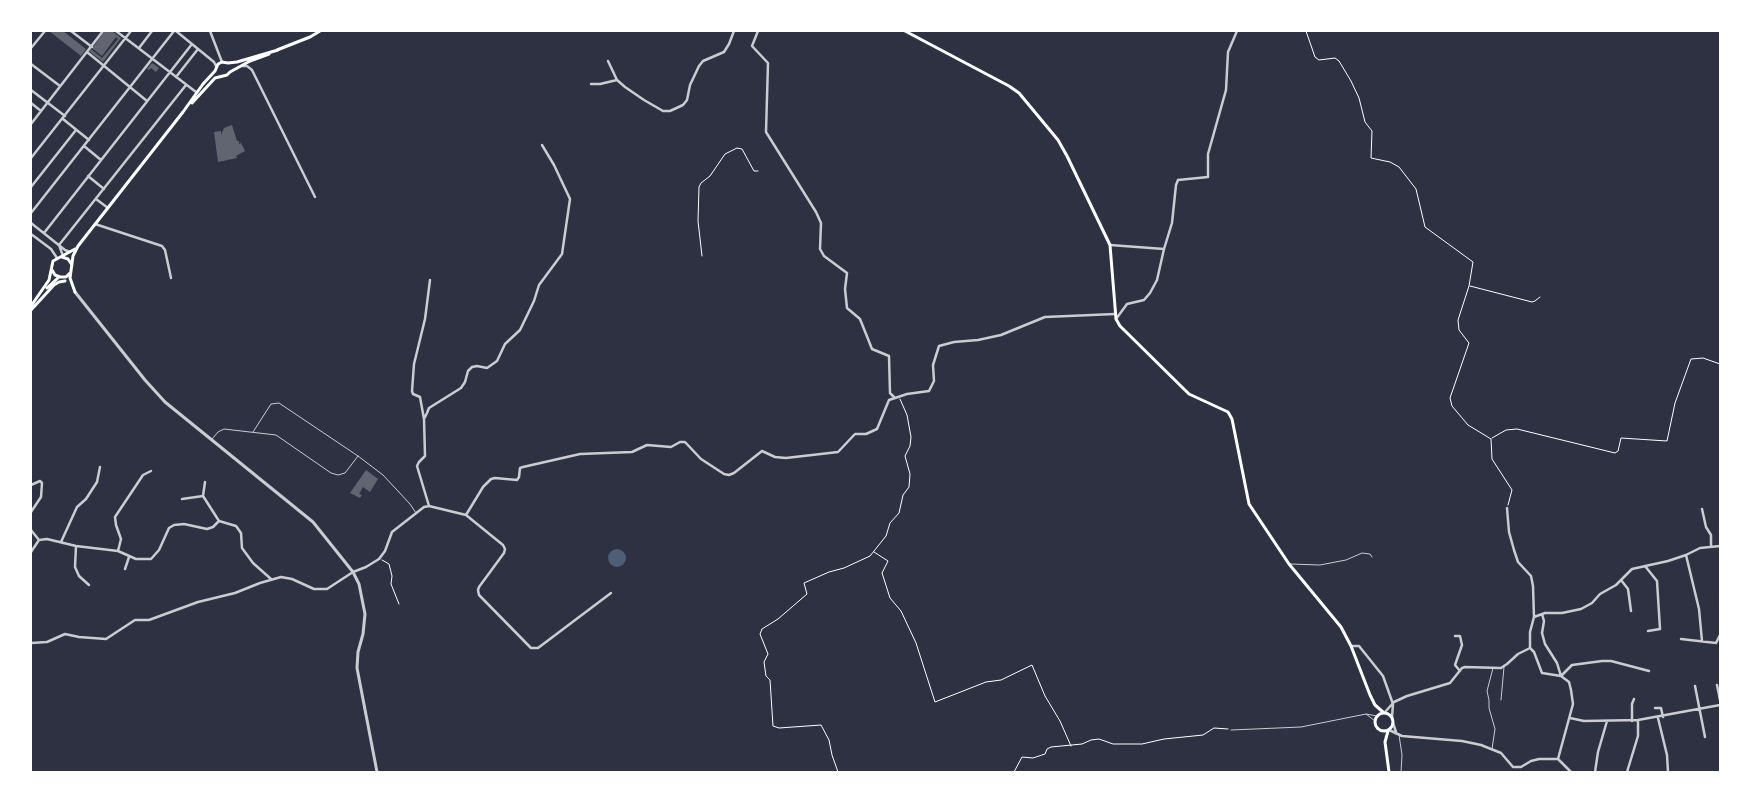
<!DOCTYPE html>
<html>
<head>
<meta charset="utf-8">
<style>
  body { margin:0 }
  #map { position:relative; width:1751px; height:803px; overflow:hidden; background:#2d3142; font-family:"Sofia Sans Condensed",sans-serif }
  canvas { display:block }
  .frame { position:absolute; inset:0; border:32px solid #fff; pointer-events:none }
</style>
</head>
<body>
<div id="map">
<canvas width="1751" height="803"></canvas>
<div class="frame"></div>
</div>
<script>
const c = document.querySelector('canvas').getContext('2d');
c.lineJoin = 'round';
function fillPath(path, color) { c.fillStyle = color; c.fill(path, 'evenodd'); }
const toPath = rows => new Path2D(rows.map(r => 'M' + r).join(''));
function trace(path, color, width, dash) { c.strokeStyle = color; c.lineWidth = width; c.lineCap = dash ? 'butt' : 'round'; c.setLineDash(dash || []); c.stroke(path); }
fillPath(toPath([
  '608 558a9 9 0 1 1 18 0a9 9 0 1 1-18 0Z'
]), '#4f5d75');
fillPath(toPath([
  [49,31,63,31,86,49,81,56],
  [105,31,112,31,121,38,103,62,89,51,91,49,102,58,118,39,116,37,102,56,92,48],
  [152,63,159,68,156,72,151,68,149,70,147,69],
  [232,125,237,141,239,141,239,144,241,143,245,151,236,156,237,158,218,162,214,132,221,131,221,135,224,128],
  [366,470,378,479,370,492,363,487,359,494,362,495,360,498,350,493]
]), '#626471');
trace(toPath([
  [1306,31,1315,57,1319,60,1335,58,1339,61,1351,81,1359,98,1365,122,1372,131,1371,158,1390,162,1399,167,1416,189,1425,227,1473,262,1469,286,1458,320,1459,330,1469,343,1450,398,1452,406,1468,425,1491,439,1492,459,1512,490,1508,505],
  [702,256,698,221,699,187,701,183,710,176,725,154,737,148,742,149,754,171,758,171],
  [1470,286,1532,302,1535,301,1540,297],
  [1492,438,1506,430,1517,429,1615,453,1618,451,1621,438,1667,441,1675,403,1691,359,1703,358,1720,364],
  [874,552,888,561,882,573,890,598,901,611,916,643,935,702,986,682,1001,680,1032,665,1045,696,1060,721,1071,746],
  [382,560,389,564,392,576,391,584,399,604],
  [838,772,832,755,829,740,821,725,779,728,773,726,770,680,766,676,764,662,768,654,760,634,762,629,778,619,807,594,804,583,829,572,844,568,870,556,886,536,890,523,899,513,903,495,909,487,910,474,905,456,910,446,911,437,907,415,900,399],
  [1014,772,1022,757,1033,758,1045,754,1047,749,1051,747,1082,744,1091,740,1099,739,1113,744,1142,744,1164,739,1203,735,1214,728,1228,729]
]), '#fff', 1);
trace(toPath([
  [253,432,271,404,279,403,358,456,383,475,410,504,416,513],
  [212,439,218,432,224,429,276,435,331,473,338,475,345,473,358,456],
  [1290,564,1320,565,1346,560,1362,553,1370,554,1372,557],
  [1501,700,1504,667],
  [1375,721,1366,714,1377,716],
  [1231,730,1301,727,1366,714],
  [1399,735,1402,755,1401,772],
  [1492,749,1495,729,1489,708,1489,700,1487,691,1493,668]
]), '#caccd0', 1);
trace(toPath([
  [71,31,92,47],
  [116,31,196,92],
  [176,31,214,62,216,66],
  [210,31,222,62],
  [758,31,752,46,768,63,766,132,816,212,821,223,820,249,824,256,847,273,845,289,847,308,860,319,872,349,889,356,890,393,894,397],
  [31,48,45,31],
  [139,48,152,31],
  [87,52,147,101],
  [608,61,617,80],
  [31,64,60,86],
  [243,66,247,66,252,70,315,197],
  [176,77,198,49],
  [591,84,600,84,617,80,625,87,644,100,663,111,670,111,683,105,687,100,690,85,699,66,703,61,724,52,729,44,734,31],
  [31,90,65,116],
  [31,103,41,111],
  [63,119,89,140],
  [31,124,103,31],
  [84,146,101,160],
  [31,158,131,31],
  [88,176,104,189],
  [31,187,76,130],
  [96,199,108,208],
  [31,213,174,31],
  [31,223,65,250,70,252],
  [95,224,162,246,165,250,171,278],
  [44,233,192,44],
  [31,234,51,249,57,258],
  [1110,245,1164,249],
  [63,256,59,245,186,85],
  [1116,319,1127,304,1144,300,1150,293,1157,280,1164,249,1172,223,1176,185,1178,180,1208,177,1208,154,1226,90,1228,52,1237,31],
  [424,419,420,397,413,394,412,391,414,364,425,319,430,280],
  [31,485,40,481,42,483,41,497,31,512],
  [203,496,205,482],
  [182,499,203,496,219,521],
  [429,506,417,466,419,462,425,456,424,419,427,413,429,408,461,388,465,382,468,371,472,367,477,366,487,368,497,361,505,344,520,330,534,301,539,285,562,254,570,199,554,165,542,145],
  [1507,508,1509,532,1514,550,1518,562,1531,576,1533,586,1534,617,1530,632,1530,648],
  [1702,509,1706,527,1711,535,1711,547],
  [466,515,483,487,491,479,495,478,517,480,519,477,520,468,523,467,580,454,632,452,647,445,671,447,680,442,685,442,701,459,724,474,729,475,734,473,762,451,775,457,786,458,838,452,855,434,866,434,877,429,889,400,907,394,929,391,934,381,933,365,939,346,954,342,978,340,1001,335,1045,317,1115,314],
  [31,530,39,540],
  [61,542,77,507,86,499,97,482,100,467],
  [76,546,75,567,79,576,89,585],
  [118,551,121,539,116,525,115,517,143,475,151,471],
  [31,552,39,540,47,539,76,546,118,551,136,559,151,559,159,550,169,528,174,525,184,524,207,529,213,527,219,521,236,526,241,533,242,548,253,563,271,579],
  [1686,555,1699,609,1702,641],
  [1645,566,1657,581,1660,629,1648,631],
  [125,569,129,557],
  [1621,580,1628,589,1631,611],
  [1542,614,1544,621,1542,633,1545,644,1557,663,1561,676,1572,665,1602,661,1611,661,1649,671],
  [1534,617,1545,613,1562,613,1581,609,1592,603,1600,594,1616,585,1632,569,1668,561,1686,555,1700,548,1720,546],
  [1455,636,1460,636,1462,645,1455,665,1460,671],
  [1681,639,1716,643,1720,635],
  [31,643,47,642,65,634,79,637,106,639,135,620,149,620,198,602,235,593,260,583,281,577,292,579,314,589,327,589,353,572,366,567,379,559,385,551,392,532,424,507,429,506,466,515,503,545,505,549,504,553,479,587,478,590,479,595,531,648,538,648,611,593],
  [1351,646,1359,646,1383,676,1393,704,1392,717],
  [1530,648,1534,652,1542,673,1561,676,1569,682,1571,690,1573,704,1558,759],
  [1717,685,1720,700],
  [1695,686,1705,737],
  [1655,708,1661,708,1663,717],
  [1385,712,1394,702,1407,696,1450,683,1462,668,1465,667,1501,668,1507,664,1518,654,1530,648],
  [1570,718,1584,721,1638,720,1720,705],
  [1658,718,1667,755,1668,772],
  [1632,721,1632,704,1634,699],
  [1393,723,1396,732],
  [1389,730,1402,736,1462,741,1481,745,1501,753,1513,767],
  [1513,767,1521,767,1531,761,1539,759,1558,759,1571,772],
  [1595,772,1598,752,1607,721],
  [1627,772,1638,736,1638,720]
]), '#caccd0', 2.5);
trace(toPath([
  [75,292,145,380,165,402,313,522,353,572,359,584,365,614,363,634,358,652,357,668,377,772]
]), '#caccd0', 3);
trace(toPath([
  [905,31,1009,86,1019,93,1058,140,1067,156,1110,245,1116,319,1120,326,1189,394,1228,412,1232,419,1249,504,1289,564,1341,627,1351,646,1370,695,1375,705,1383,712],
  [277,50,310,37,320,31],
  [192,103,215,78,227,75,230,72,250,61,269,54],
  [62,257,68,259,72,265],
  [52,270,55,275,60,277,66,277,70,273],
  [47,288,59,277],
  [75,292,70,278,73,256,78,246,183,112,203,84,215,71,218,64,222,62,228,63,237,62,278,50],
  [31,306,49,280,53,261,75,249],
  [31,310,54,285,59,282,65,281],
  '1375 722a9 9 0 1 1 18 0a9 9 0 1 1-18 0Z',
  [1388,731,1385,742,1389,772]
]), '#fff', 3);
</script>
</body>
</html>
